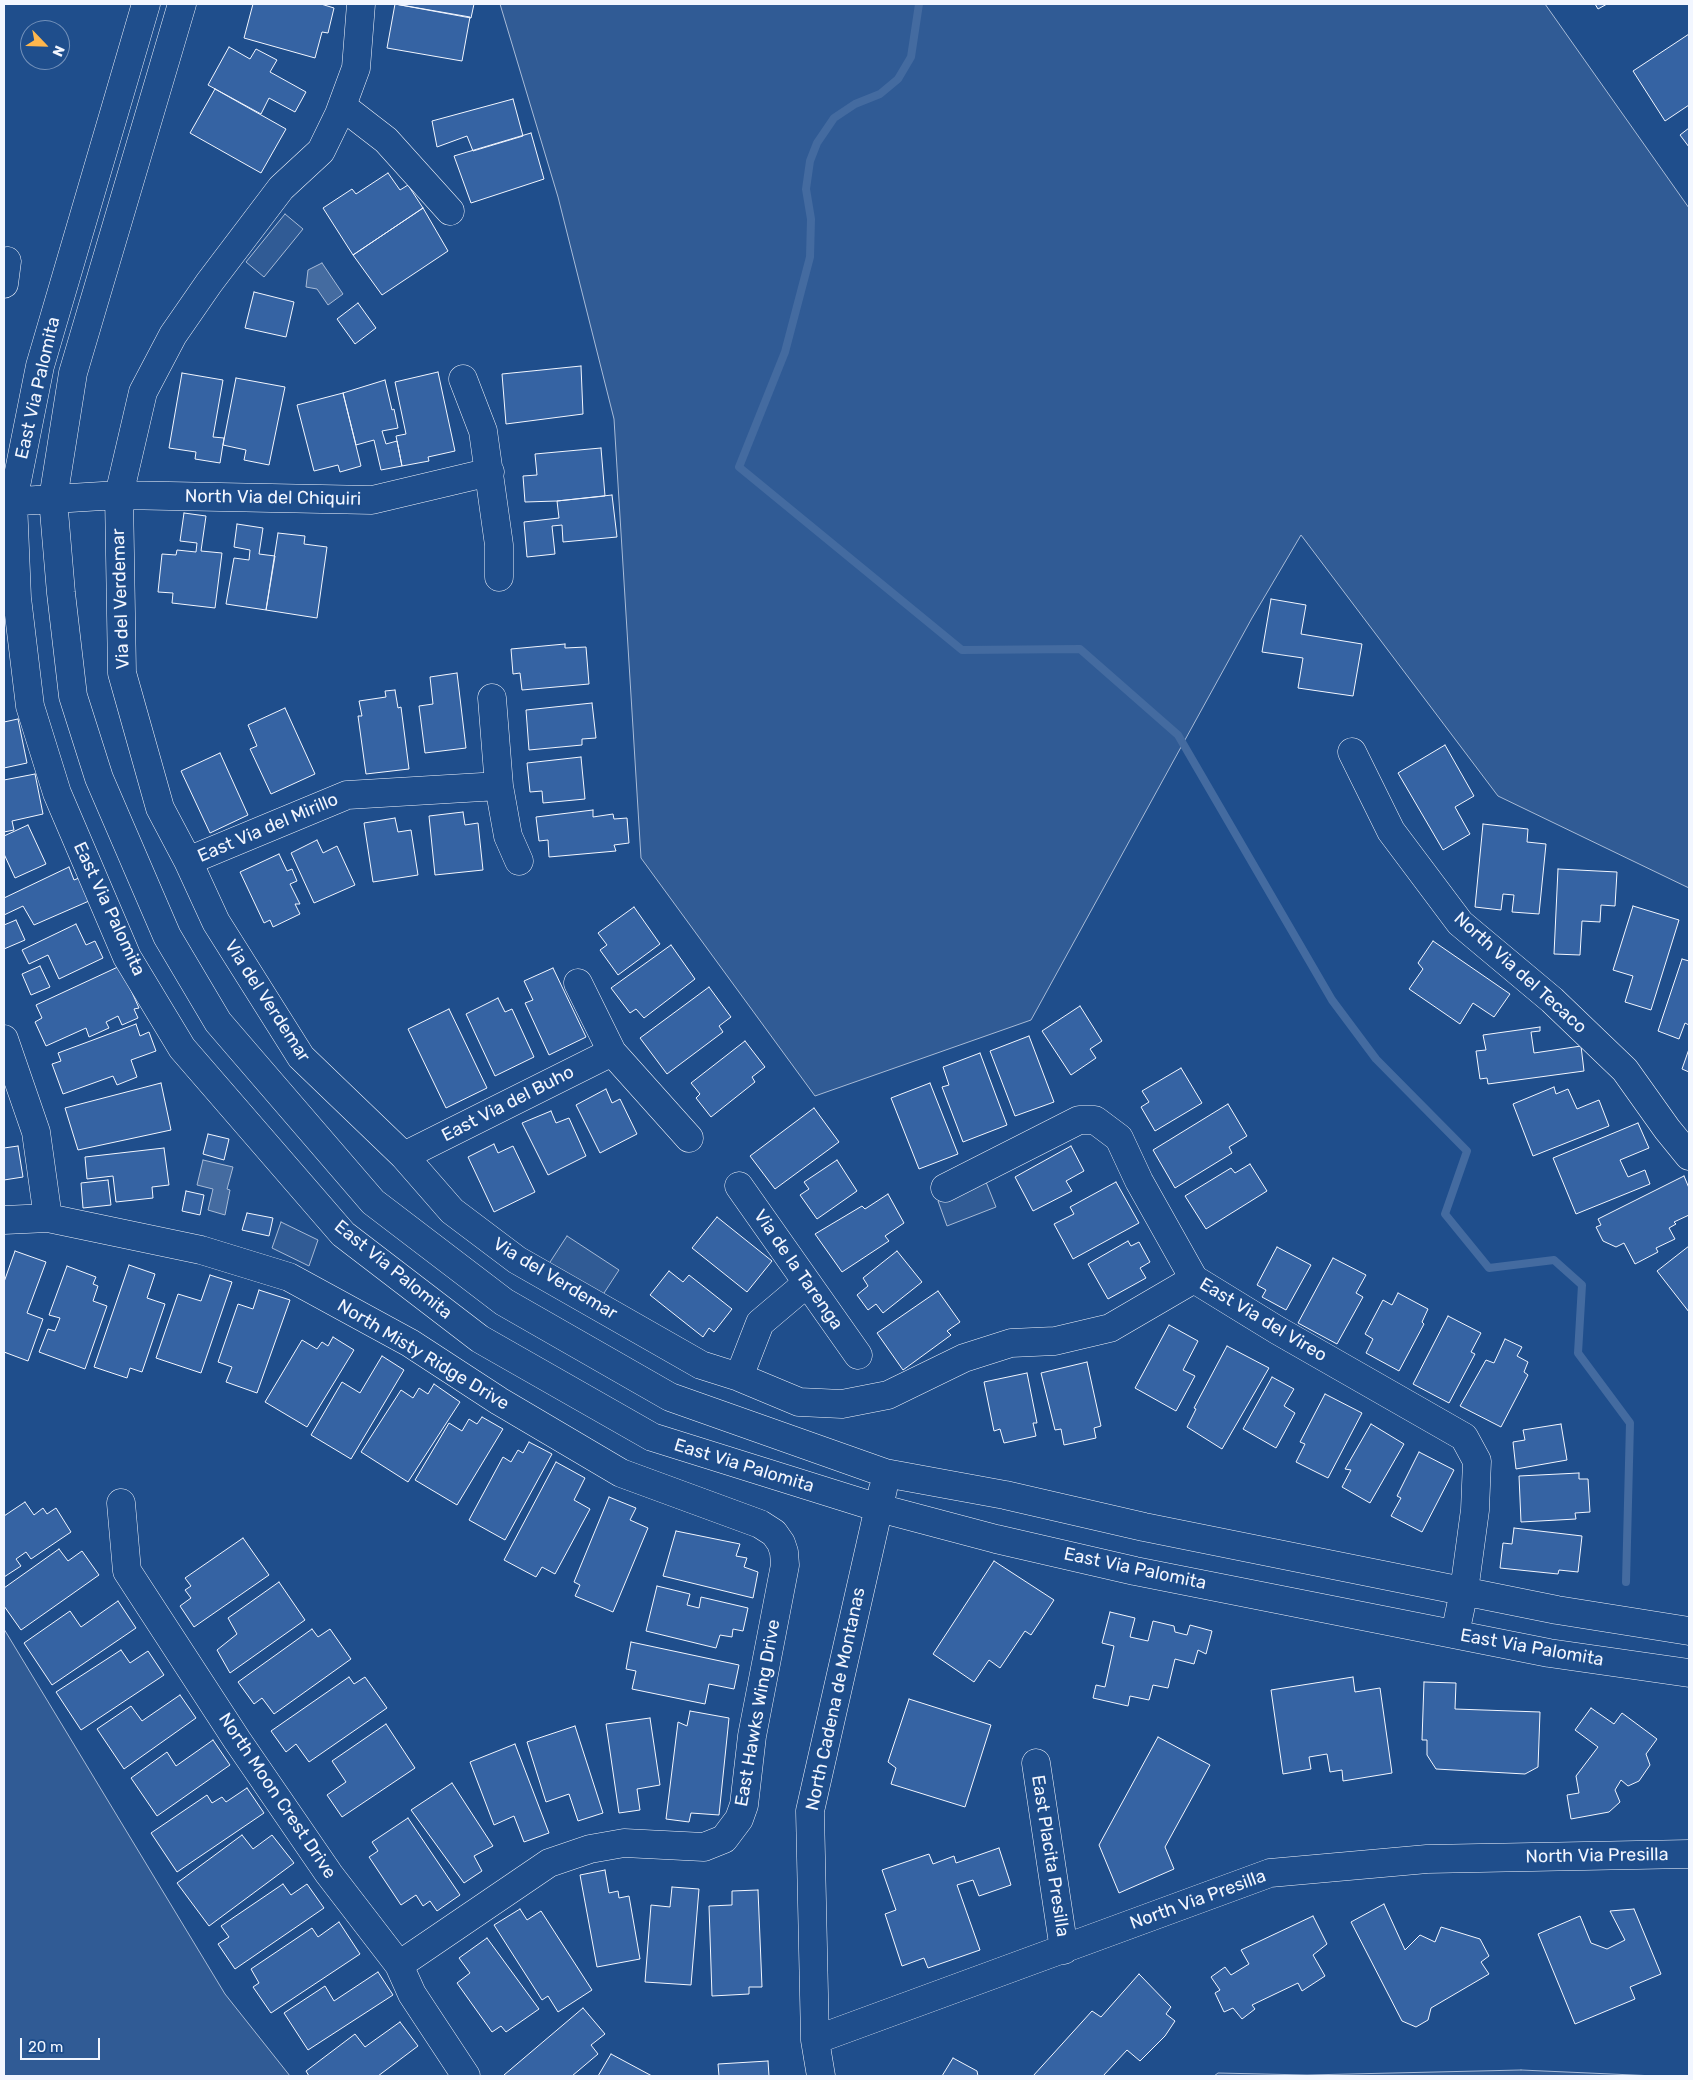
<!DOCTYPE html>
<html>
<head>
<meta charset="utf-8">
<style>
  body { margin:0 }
  #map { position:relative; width:1693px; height:2080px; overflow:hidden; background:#1f4e8c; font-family:Rubik,sans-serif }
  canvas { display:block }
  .frame { position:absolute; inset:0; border:5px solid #f2f6ff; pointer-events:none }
  .north { position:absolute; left:20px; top:20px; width:50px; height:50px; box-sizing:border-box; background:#1f4e8c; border:1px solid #7391ba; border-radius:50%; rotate:114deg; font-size:14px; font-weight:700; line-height:20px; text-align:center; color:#f2f6ff }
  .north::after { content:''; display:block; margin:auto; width:18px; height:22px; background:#ffb74d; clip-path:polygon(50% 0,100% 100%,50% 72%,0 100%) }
  .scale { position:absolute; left:20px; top:2038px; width:80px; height:22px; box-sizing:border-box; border:2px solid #f2f6ff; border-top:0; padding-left:6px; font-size:15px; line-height:18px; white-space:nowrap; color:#f2f6ff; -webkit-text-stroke:4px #1f4e8c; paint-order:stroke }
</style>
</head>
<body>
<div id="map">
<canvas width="1693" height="2080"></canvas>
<div class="frame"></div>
<div class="north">N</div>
<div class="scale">20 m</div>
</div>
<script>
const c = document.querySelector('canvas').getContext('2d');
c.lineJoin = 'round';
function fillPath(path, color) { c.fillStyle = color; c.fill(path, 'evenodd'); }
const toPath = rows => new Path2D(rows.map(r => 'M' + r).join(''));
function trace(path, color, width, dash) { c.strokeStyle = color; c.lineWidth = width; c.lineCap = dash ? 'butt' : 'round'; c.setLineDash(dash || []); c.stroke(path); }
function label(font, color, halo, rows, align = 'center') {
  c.font = font + ' Rubik,sans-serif'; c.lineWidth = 4; c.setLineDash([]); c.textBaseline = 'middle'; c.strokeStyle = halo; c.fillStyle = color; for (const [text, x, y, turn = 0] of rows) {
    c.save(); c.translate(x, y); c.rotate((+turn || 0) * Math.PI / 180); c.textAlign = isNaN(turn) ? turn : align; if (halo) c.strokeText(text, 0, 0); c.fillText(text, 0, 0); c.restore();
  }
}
const built = toPath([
  [500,4,1545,4,1689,208,1689,888,1498,796,1301,535,1252,618,1031,1020,815,1096,641,858,614,419,558,197,500,4],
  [285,214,303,229,264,277,246,262,285,214],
  [986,1182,996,1207,947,1226,938,1201,986,1182],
  [281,1222,318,1240,309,1266,272,1248,281,1222],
  [567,1236,619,1270,591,1313,539,1279,567,1236],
  [4,1629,225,1994,290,2076,4,2076,4,1629],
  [1521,2070,1656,2076,1214,2076,1218,2073,1307,2075,1521,2070]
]);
fillPath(built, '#305b95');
trace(built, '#a8bbd7', 1);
const water = toPath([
  [322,263,343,294,328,305,317,289,306,287,308,270,322,263],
  [203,1160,233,1167,227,1189,230,1190,225,1215,208,1210,213,1189,197,1185,203,1160]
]);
fillPath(water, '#446ba0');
trace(water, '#a8bbd7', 1);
trace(toPath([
  [919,4,911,57,898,79,880,94,855,104,834,118,817,143,810,161,806,189,811,219,810,257,785,352,739,467,962,650,1080,649,1178,735,1332,1000,1376,1059,1467,1151,1445,1214,1489,1268,1554,1260,1582,1285,1578,1353,1630,1423,1626,1582]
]), '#446ba0', 8);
const building = toPath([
  [253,4,321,4,334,8,328,33,322,32,315,58,244,38,253,4],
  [395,4,474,4,471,18,395,4],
  [395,4,470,17,462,61,387,48,395,4],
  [1595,4,1607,4,1598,9,1595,4],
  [1689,34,1689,105,1665,121,1633,71,1689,34],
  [229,47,250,59,256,49,277,60,270,72,306,92,295,112,269,98,261,114,208,85,229,47],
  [215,89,286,129,261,173,190,133,215,89],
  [513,99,523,136,473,151,467,136,437,147,432,121,513,99],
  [1689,128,1689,147,1680,135,1689,128],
  [531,133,544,179,471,203,454,156,531,133],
  [388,173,400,190,408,185,423,208,353,255,323,208,352,189,356,194,388,173],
  [423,208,448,251,382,295,353,255,423,208],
  [254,292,294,302,286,337,245,328,254,292],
  [358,303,376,328,355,344,337,319,358,303],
  [581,366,583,414,506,424,502,374,581,366],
  [438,372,455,451,428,457,429,461,402,466,396,436,406,434,395,382,438,372],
  [182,373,223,380,213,437,224,438,220,463,195,459,196,452,169,448,182,373],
  [236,378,285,387,269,465,244,460,246,450,223,445,236,378],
  [385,380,392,410,394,409,398,428,382,431,386,444,397,441,402,466,381,470,374,440,356,445,343,393,385,380],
  [343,393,361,466,340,472,338,465,314,471,297,405,343,393],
  [601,448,605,496,557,501,525,502,523,476,537,475,535,454,601,448],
  [612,495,617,537,563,542,562,525,552,526,555,554,527,557,524,522,559,518,557,501,612,495],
  [184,513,206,516,201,551,222,553,215,608,172,603,173,593,158,592,162,554,176,555,177,550,196,552,197,543,180,541,184,513],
  [237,524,263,528,259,554,275,556,266,610,226,604,234,558,249,560,250,550,234,547,237,524],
  [278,533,305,536,304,544,327,547,317,618,266,610,278,533],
  [1271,599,1306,605,1301,634,1362,644,1353,696,1298,688,1303,658,1262,652,1271,599],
  [565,644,565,648,586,647,589,684,522,690,520,673,513,674,511,649,565,644],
  [457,673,466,748,425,753,419,706,433,704,430,677,457,673],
  [395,690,398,708,401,707,409,769,366,774,358,716,362,716,359,701,386,697,385,691,395,690],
  [592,703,596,738,582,739,582,745,529,750,526,710,592,703],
  [285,708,315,774,271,794,250,749,257,746,248,725,285,708],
  [18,719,27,763,4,768,4,722,18,719],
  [1445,745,1474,796,1455,807,1470,834,1443,850,1398,773,1445,745],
  [220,753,248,815,210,833,181,771,220,753],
  [581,757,585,799,543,803,542,791,530,792,527,763,581,757],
  [35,774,43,814,12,821,14,830,4,832,4,780,35,774],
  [593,810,593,817,613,814,614,819,627,818,629,843,614,845,616,851,549,857,548,840,539,841,536,817,593,810],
  [463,812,465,825,478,823,483,870,435,875,429,816,463,812],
  [395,818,398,832,411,830,418,875,373,882,364,823,395,818],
  [1483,824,1528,829,1527,842,1546,844,1539,914,1512,912,1514,895,1503,894,1501,910,1475,907,1483,824],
  [28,825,46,864,15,878,4,854,4,836,28,825],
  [317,840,323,853,337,846,355,885,314,903,291,853,317,840],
  [279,854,287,871,292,869,297,881,290,884,300,904,295,904,300,914,273,927,270,920,264,923,240,872,279,854],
  [69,867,74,880,79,878,89,901,34,925,23,906,4,915,4,898,69,867],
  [1558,869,1617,872,1615,906,1601,905,1600,922,1582,921,1580,955,1554,954,1558,869],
  [1633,906,1679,920,1651,1010,1625,1002,1633,976,1613,970,1633,906],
  [634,907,660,944,618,975,600,950,607,945,598,933,634,907],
  [16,920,25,940,4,949,4,925,16,920],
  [76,924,86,945,95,941,103,958,59,979,48,955,29,964,22,950,76,924],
  [1433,941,1510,994,1494,1017,1473,1003,1460,1024,1409,989,1423,969,1418,963,1433,941],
  [671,945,695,979,644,1018,636,1009,630,1013,611,988,671,945],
  [1682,959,1689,961,1689,1025,1685,1023,1679,1039,1658,1031,1682,959],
  [40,966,50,987,31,995,22,974,40,966],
  [120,966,139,1008,134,1009,138,1018,122,1025,118,1016,106,1022,109,1028,89,1037,86,1028,46,1046,35,1022,42,1018,36,1005,120,966],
  [553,968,586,1037,549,1055,525,1003,533,1000,524,981,553,968],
  [709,987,731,1017,719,1026,723,1032,667,1074,640,1038,709,987],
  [498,998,505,1012,512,1009,534,1057,495,1076,466,1014,498,998],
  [1080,1006,1102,1041,1090,1049,1096,1058,1071,1075,1042,1031,1080,1006],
  [449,1009,487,1088,446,1108,408,1029,449,1009],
  [136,1024,140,1036,149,1032,156,1051,131,1060,137,1077,117,1085,113,1076,63,1094,52,1064,61,1061,58,1053,136,1024],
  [1540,1027,1540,1031,1531,1032,1534,1053,1581,1046,1584,1071,1488,1084,1487,1078,1480,1079,1476,1051,1486,1050,1483,1035,1540,1027],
  [1029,1036,1054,1102,1015,1116,990,1051,1029,1036],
  [745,1041,765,1067,752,1077,755,1082,711,1117,696,1098,700,1094,691,1083,745,1041],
  [1689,1049,1689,1072,1682,1069,1689,1049],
  [980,1053,1007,1125,963,1142,942,1087,949,1085,943,1067,980,1053],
  [1181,1068,1202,1103,1155,1131,1141,1107,1149,1102,1142,1091,1181,1068],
  [161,1083,171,1130,78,1150,65,1108,161,1083],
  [930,1083,958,1154,919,1169,891,1098,930,1083],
  [1554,1087,1556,1094,1568,1089,1577,1109,1599,1100,1609,1126,1533,1156,1513,1104,1554,1087],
  [606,1089,612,1103,620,1099,637,1134,600,1153,576,1105,606,1089],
  [1228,1104,1247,1136,1229,1147,1232,1153,1175,1188,1153,1150,1228,1104],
  [814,1108,839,1142,775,1189,750,1156,814,1108],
  [551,1111,556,1123,569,1118,586,1156,548,1175,522,1123,551,1111],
  [1638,1123,1649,1148,1620,1160,1628,1177,1645,1170,1650,1184,1576,1214,1553,1158,1638,1123],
  [208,1134,229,1139,224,1160,203,1154,208,1134],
  [494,1144,498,1153,513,1146,535,1192,494,1212,468,1157,494,1144],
  [18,1146,23,1177,4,1180,4,1148,18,1146],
  [1071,1146,1084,1171,1066,1181,1072,1191,1033,1211,1015,1177,1071,1146],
  [164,1148,169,1185,152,1187,153,1198,116,1202,113,1176,87,1179,85,1157,164,1148],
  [837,1160,857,1191,817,1219,800,1195,809,1189,804,1182,837,1160],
  [1250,1164,1267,1191,1206,1229,1185,1196,1231,1168,1235,1173,1250,1164],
  [1684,1176,1689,1188,1689,1215,1674,1222,1676,1224,1669,1228,1675,1239,1656,1248,1658,1252,1635,1264,1624,1243,1616,1247,1603,1241,1596,1227,1601,1225,1598,1219,1684,1176],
  [108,1180,111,1205,83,1208,81,1183,108,1180],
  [1116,1182,1139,1223,1073,1259,1054,1224,1074,1214,1070,1207,1116,1182],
  [186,1191,204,1195,200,1215,182,1211,186,1191],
  [888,1194,904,1223,885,1236,889,1241,842,1272,815,1234,862,1206,865,1209,888,1194],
  [247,1213,273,1218,269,1236,242,1230,247,1213],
  [717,1217,772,1261,747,1292,692,1248,717,1217],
  [1128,1241,1131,1246,1139,1242,1150,1262,1140,1268,1146,1278,1108,1299,1088,1264,1128,1241],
  [1689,1246,1689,1312,1657,1271,1689,1246],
  [1277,1247,1311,1265,1286,1310,1262,1297,1266,1290,1257,1285,1277,1247],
  [15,1251,46,1262,27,1313,43,1319,28,1361,4,1352,4,1282,15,1251],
  [897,1251,922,1282,883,1313,876,1304,868,1310,857,1295,868,1286,863,1278,897,1251],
  [1333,1258,1366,1275,1356,1293,1363,1297,1337,1344,1298,1323,1333,1258],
  [129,1265,155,1274,147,1298,165,1304,142,1372,130,1368,127,1378,94,1367,129,1265],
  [67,1266,96,1277,93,1284,98,1286,93,1301,107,1306,85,1369,39,1352,48,1329,55,1331,60,1318,49,1315,67,1266],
  [669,1271,683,1282,689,1275,732,1309,714,1332,709,1328,703,1337,650,1295,669,1271],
  [210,1275,232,1282,201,1373,156,1358,178,1294,201,1301,210,1275],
  [259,1290,290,1300,257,1393,226,1382,232,1367,218,1362,238,1304,253,1309,259,1290],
  [938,1291,960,1322,947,1331,951,1335,903,1370,877,1333,938,1291],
  [1398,1293,1428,1309,1422,1322,1424,1324,1399,1371,1366,1353,1373,1339,1365,1334,1383,1300,1392,1305,1398,1293],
  [1448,1316,1481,1333,1471,1352,1475,1354,1449,1403,1413,1384,1448,1316],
  [1169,1325,1198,1341,1183,1370,1195,1376,1176,1411,1135,1388,1169,1325],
  [333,1337,354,1350,307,1427,265,1402,302,1340,317,1349,322,1342,328,1346,333,1337],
  [1505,1339,1522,1347,1517,1356,1528,1362,1524,1372,1528,1375,1501,1427,1460,1406,1486,1360,1494,1363,1505,1339],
  [1227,1346,1269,1368,1222,1449,1187,1427,1196,1409,1194,1408,1227,1346],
  [382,1356,404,1370,351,1459,311,1435,342,1382,360,1393,382,1356],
  [1087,1362,1101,1426,1094,1428,1096,1438,1064,1445,1061,1429,1055,1430,1041,1373,1087,1362],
  [1027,1373,1037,1423,1033,1423,1036,1436,1004,1443,1000,1429,994,1431,984,1382,1027,1373],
  [1272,1377,1294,1389,1284,1406,1295,1413,1276,1448,1243,1429,1272,1377],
  [434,1384,460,1402,408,1482,361,1452,401,1390,413,1398,419,1388,428,1394,434,1384],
  [1325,1394,1362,1413,1328,1478,1296,1462,1305,1444,1300,1442,1325,1394],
  [482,1417,503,1429,457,1505,415,1480,449,1423,462,1431,469,1419,477,1424,482,1417],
  [1371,1424,1404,1444,1370,1503,1342,1487,1351,1470,1345,1469,1371,1424],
  [1561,1424,1567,1460,1516,1469,1513,1442,1525,1440,1523,1430,1561,1424],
  [529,1442,552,1454,505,1540,469,1520,503,1457,511,1462,518,1450,523,1453,529,1442],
  [1419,1452,1454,1470,1422,1532,1391,1516,1401,1498,1397,1496,1419,1452],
  [556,1462,585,1478,574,1500,590,1509,555,1574,542,1567,536,1577,504,1560,556,1462],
  [1579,1473,1579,1479,1588,1479,1590,1512,1575,1513,1576,1519,1521,1522,1519,1476,1579,1473],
  [609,1497,636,1508,630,1520,648,1528,613,1612,575,1596,580,1585,574,1582,609,1497],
  [25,1502,34,1515,43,1508,47,1514,56,1508,71,1532,31,1559,26,1552,16,1559,21,1566,4,1577,4,1516,25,1502],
  [1514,1528,1582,1536,1578,1572,1559,1570,1558,1574,1500,1568,1503,1543,1512,1544,1514,1528],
  [676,1531,740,1544,736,1556,747,1558,744,1567,758,1572,753,1598,663,1576,676,1531],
  [243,1538,269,1575,194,1627,180,1606,191,1598,185,1590,191,1586,185,1578,243,1538],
  [59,1549,68,1561,82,1551,99,1575,21,1630,4,1606,4,1588,59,1549],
  [994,1561,1054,1600,1031,1635,1025,1631,1000,1668,989,1660,974,1682,933,1654,994,1561],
  [279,1582,305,1620,230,1673,217,1650,237,1634,228,1618,279,1582],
  [657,1586,690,1594,687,1605,699,1608,701,1597,748,1608,743,1631,733,1629,732,1637,720,1635,716,1648,646,1631,657,1586],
  [118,1601,136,1628,52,1685,24,1643,70,1611,81,1627,118,1601],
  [1110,1612,1135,1618,1130,1637,1148,1641,1153,1621,1174,1626,1175,1632,1187,1635,1190,1625,1212,1631,1206,1654,1198,1650,1194,1664,1175,1659,1168,1688,1153,1685,1149,1700,1130,1696,1128,1706,1093,1698,1096,1685,1105,1687,1114,1646,1102,1643,1110,1612],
  [312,1629,318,1637,330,1629,351,1659,274,1714,262,1698,254,1704,238,1682,312,1629],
  [631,1642,739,1665,734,1689,709,1684,705,1704,632,1689,636,1671,626,1669,631,1642],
  [121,1650,130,1663,148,1651,164,1675,81,1730,56,1692,121,1650],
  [349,1677,354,1684,365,1677,387,1708,309,1762,296,1744,286,1752,271,1731,349,1677],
  [1353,1677,1355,1692,1380,1688,1392,1773,1343,1781,1342,1770,1330,1772,1327,1754,1309,1757,1311,1769,1283,1774,1271,1690,1353,1677],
  [1424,1682,1456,1683,1455,1709,1540,1712,1538,1767,1525,1774,1436,1769,1427,1755,1427,1740,1422,1740,1424,1682],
  [180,1695,196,1718,124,1769,97,1729,131,1706,142,1721,180,1695],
  [909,1699,991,1725,965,1807,891,1784,896,1768,888,1762,909,1699],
  [1591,1708,1614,1724,1622,1713,1657,1739,1646,1754,1650,1765,1639,1781,1628,1786,1621,1780,1615,1790,1620,1802,1609,1812,1571,1819,1567,1795,1579,1793,1576,1776,1598,1747,1575,1730,1591,1708],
  [690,1711,729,1718,719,1815,691,1813,689,1822,666,1819,678,1722,687,1726,690,1711],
  [650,1718,660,1785,637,1789,640,1810,619,1813,606,1724,650,1718],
  [386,1724,415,1768,342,1817,327,1795,346,1782,332,1761,386,1724],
  [575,1726,603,1813,578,1821,569,1794,546,1802,527,1742,575,1726],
  [1158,1737,1210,1765,1165,1847,1174,1869,1119,1893,1099,1845,1158,1737],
  [213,1740,230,1765,157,1816,131,1778,167,1752,176,1766,213,1740],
  [515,1744,549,1833,524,1842,514,1816,494,1825,470,1762,515,1744],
  [452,1783,493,1846,474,1856,482,1871,464,1883,411,1810,452,1783],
  [247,1788,264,1813,177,1872,151,1833,207,1795,212,1803,222,1797,226,1802,247,1788],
  [408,1818,460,1895,437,1911,430,1901,423,1906,416,1895,401,1905,369,1857,378,1851,372,1842,408,1818],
  [242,1835,253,1849,272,1835,294,1863,209,1926,177,1883,242,1835],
  [999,1848,1011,1885,979,1896,973,1880,957,1885,980,1950,928,1968,924,1958,902,1966,885,1914,896,1910,882,1870,929,1854,933,1864,954,1856,956,1863,999,1848],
  [605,1870,609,1893,618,1891,619,1898,629,1896,640,1959,597,1967,580,1875,605,1870],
  [283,1884,291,1895,307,1884,324,1908,235,1969,218,1944,229,1937,221,1926,283,1884],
  [672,1887,699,1889,691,1985,645,1982,651,1905,670,1907,672,1887],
  [758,1890,762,1987,749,1987,749,1994,712,1996,709,1906,732,1905,732,1891,758,1890],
  [1384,1904,1405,1950,1420,1935,1435,1942,1441,1927,1480,1939,1489,1956,1481,1962,1489,1974,1431,2008,1428,2020,1416,2027,1402,2021,1351,1922,1384,1904],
  [520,1909,527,1920,541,1911,592,1990,558,2012,548,1996,542,2000,494,1925,520,1909],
  [1634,1909,1661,1974,1630,1987,1635,1999,1575,2024,1538,1934,1580,1916,1591,1943,1607,1949,1625,1940,1610,1911,1634,1909],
  [1313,1916,1327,1944,1313,1955,1325,1976,1302,1991,1298,1983,1252,2005,1255,2009,1242,2019,1233,2008,1224,2012,1215,1993,1220,1990,1211,1977,1225,1967,1231,1975,1249,1964,1241,1950,1313,1916],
  [339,1922,360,1954,271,2013,253,1987,259,1983,251,1969,312,1928,318,1937,339,1922],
  [487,1938,539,2009,506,2032,501,2026,492,2032,457,1983,470,1973,459,1958,487,1938],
  [378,1972,393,1995,308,2050,284,2013,325,1986,334,2001,378,1972],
  [1139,1974,1171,2007,1166,2014,1175,2021,1165,2036,1140,2061,1127,2050,1103,2076,1033,2076,1092,2011,1101,2017,1139,1974],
  [583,2008,605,2034,591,2045,598,2054,572,2076,505,2076,504,2075,583,2008],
  [400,2022,418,2046,378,2076,309,2076,306,2071,355,2034,365,2047,400,2022],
  [611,2054,652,2076,598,2076,611,2054],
  [953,2058,977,2071,978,2076,942,2076,953,2058],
  [768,2061,769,2076,719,2076,718,2064,768,2061]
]);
fillPath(building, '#3563a3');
trace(building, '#f2f6ff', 1);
const minor = toPath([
  [146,4,40,366,13,501,17,598,30,706,57,793,127,957,182,1048,343,1234,480,1339,652,1437,879,1508,996,1539,1135,1571,1549,1653,1689,1673],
  [182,4,73,373,53,499,61,593,73,696,99,778,167,936,218,1022,373,1202,504,1302,670,1397,885,1473,1005,1495,1144,1527,1557,1610,1689,1631],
  [361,4,356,68,339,114,321,151,281,188,209,283,173,335,143,392,119,495,122,673,160,808,188,861,216,922,301,1057,404,1156,452,1211,517,1260,701,1365,739,1377,799,1402,842,1404,888,1395,964,1358,1011,1343,1055,1341,1110,1328,1194,1279],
  [342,106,386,140,450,211],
  [4,284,7,261],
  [463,379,483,431,499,545,499,577],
  [4,502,119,495,372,500,490,472],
  [492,698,499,786,508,836,519,861],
  [1352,752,1391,831,1460,923,1552,1000,1625,1070,1667,1129,1689,1156],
  [188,861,347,795,499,786],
  [578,983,612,1052,689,1138],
  [4,1039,36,1132,48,1218],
  [404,1156,612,1052],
  [739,1186,858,1355],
  [945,1188,1079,1120,1095,1120,1119,1138,1139,1181,1194,1279,1277,1330,1464,1437,1477,1461,1475,1510,1464,1591,1455,1634],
  [4,1220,48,1218,201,1250,289,1277,410,1343,499,1401,621,1473,760,1524,774,1533,781,1543,784,1552,785,1565,752,1736,744,1805,739,1819,724,1839,704,1847,624,1843,590,1849,549,1863,399,1965],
  [739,1377,760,1323,806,1284],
  [121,1503,127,1571,237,1740,329,1874,399,1965,412,1994,466,2076],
  [1036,1763,1064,1950],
  [815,2040,1270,1873,1427,1859,1689,1854],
  [821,2076,815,2040,810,1811,883,1489]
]);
trace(minor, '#f2f6ff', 29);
trace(minor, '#1f4e8c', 28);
label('18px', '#f2f6ff', '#1f4e8c', [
  ["East Via Palomita",38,388,-77],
  ["North Via del Chiquiri",273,498,1],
  ["Via del Verdemar",121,599,-92],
  ["East Via del Mirillo",268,828,-23],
  ["East Via Palomita",109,909,65],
  ["North Via del Tecaco",1520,973,42],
  ["Via del Verdemar",267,1001,57],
  ["East Via del Buho",508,1104,-27],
  ["East Via Palomita",393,1270,39],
  ["Via de la Tarenga",798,1270,55],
  ["Via del Verdemar",555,1279,31],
  ["East Via del Vireo",1263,1320,31],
  ["North Misty Ridge Drive",423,1355,31],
  ["East Via Palomita",744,1466,17],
  ["East Via Palomita",1135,1569,12],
  ["East Via Palomita",1532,1648,10],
  ["North Cadena de Montanas",836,1699,-78],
  ["East Hawks Wing Drive",758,1713,-80],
  ["North Moon Crest Drive",277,1796,56],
  ["East Placita Presilla",1050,1856,81],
  ["North Via Presilla",1597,1856,-1],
  ["North Via Presilla",1198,1900,-20]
]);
</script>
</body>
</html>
